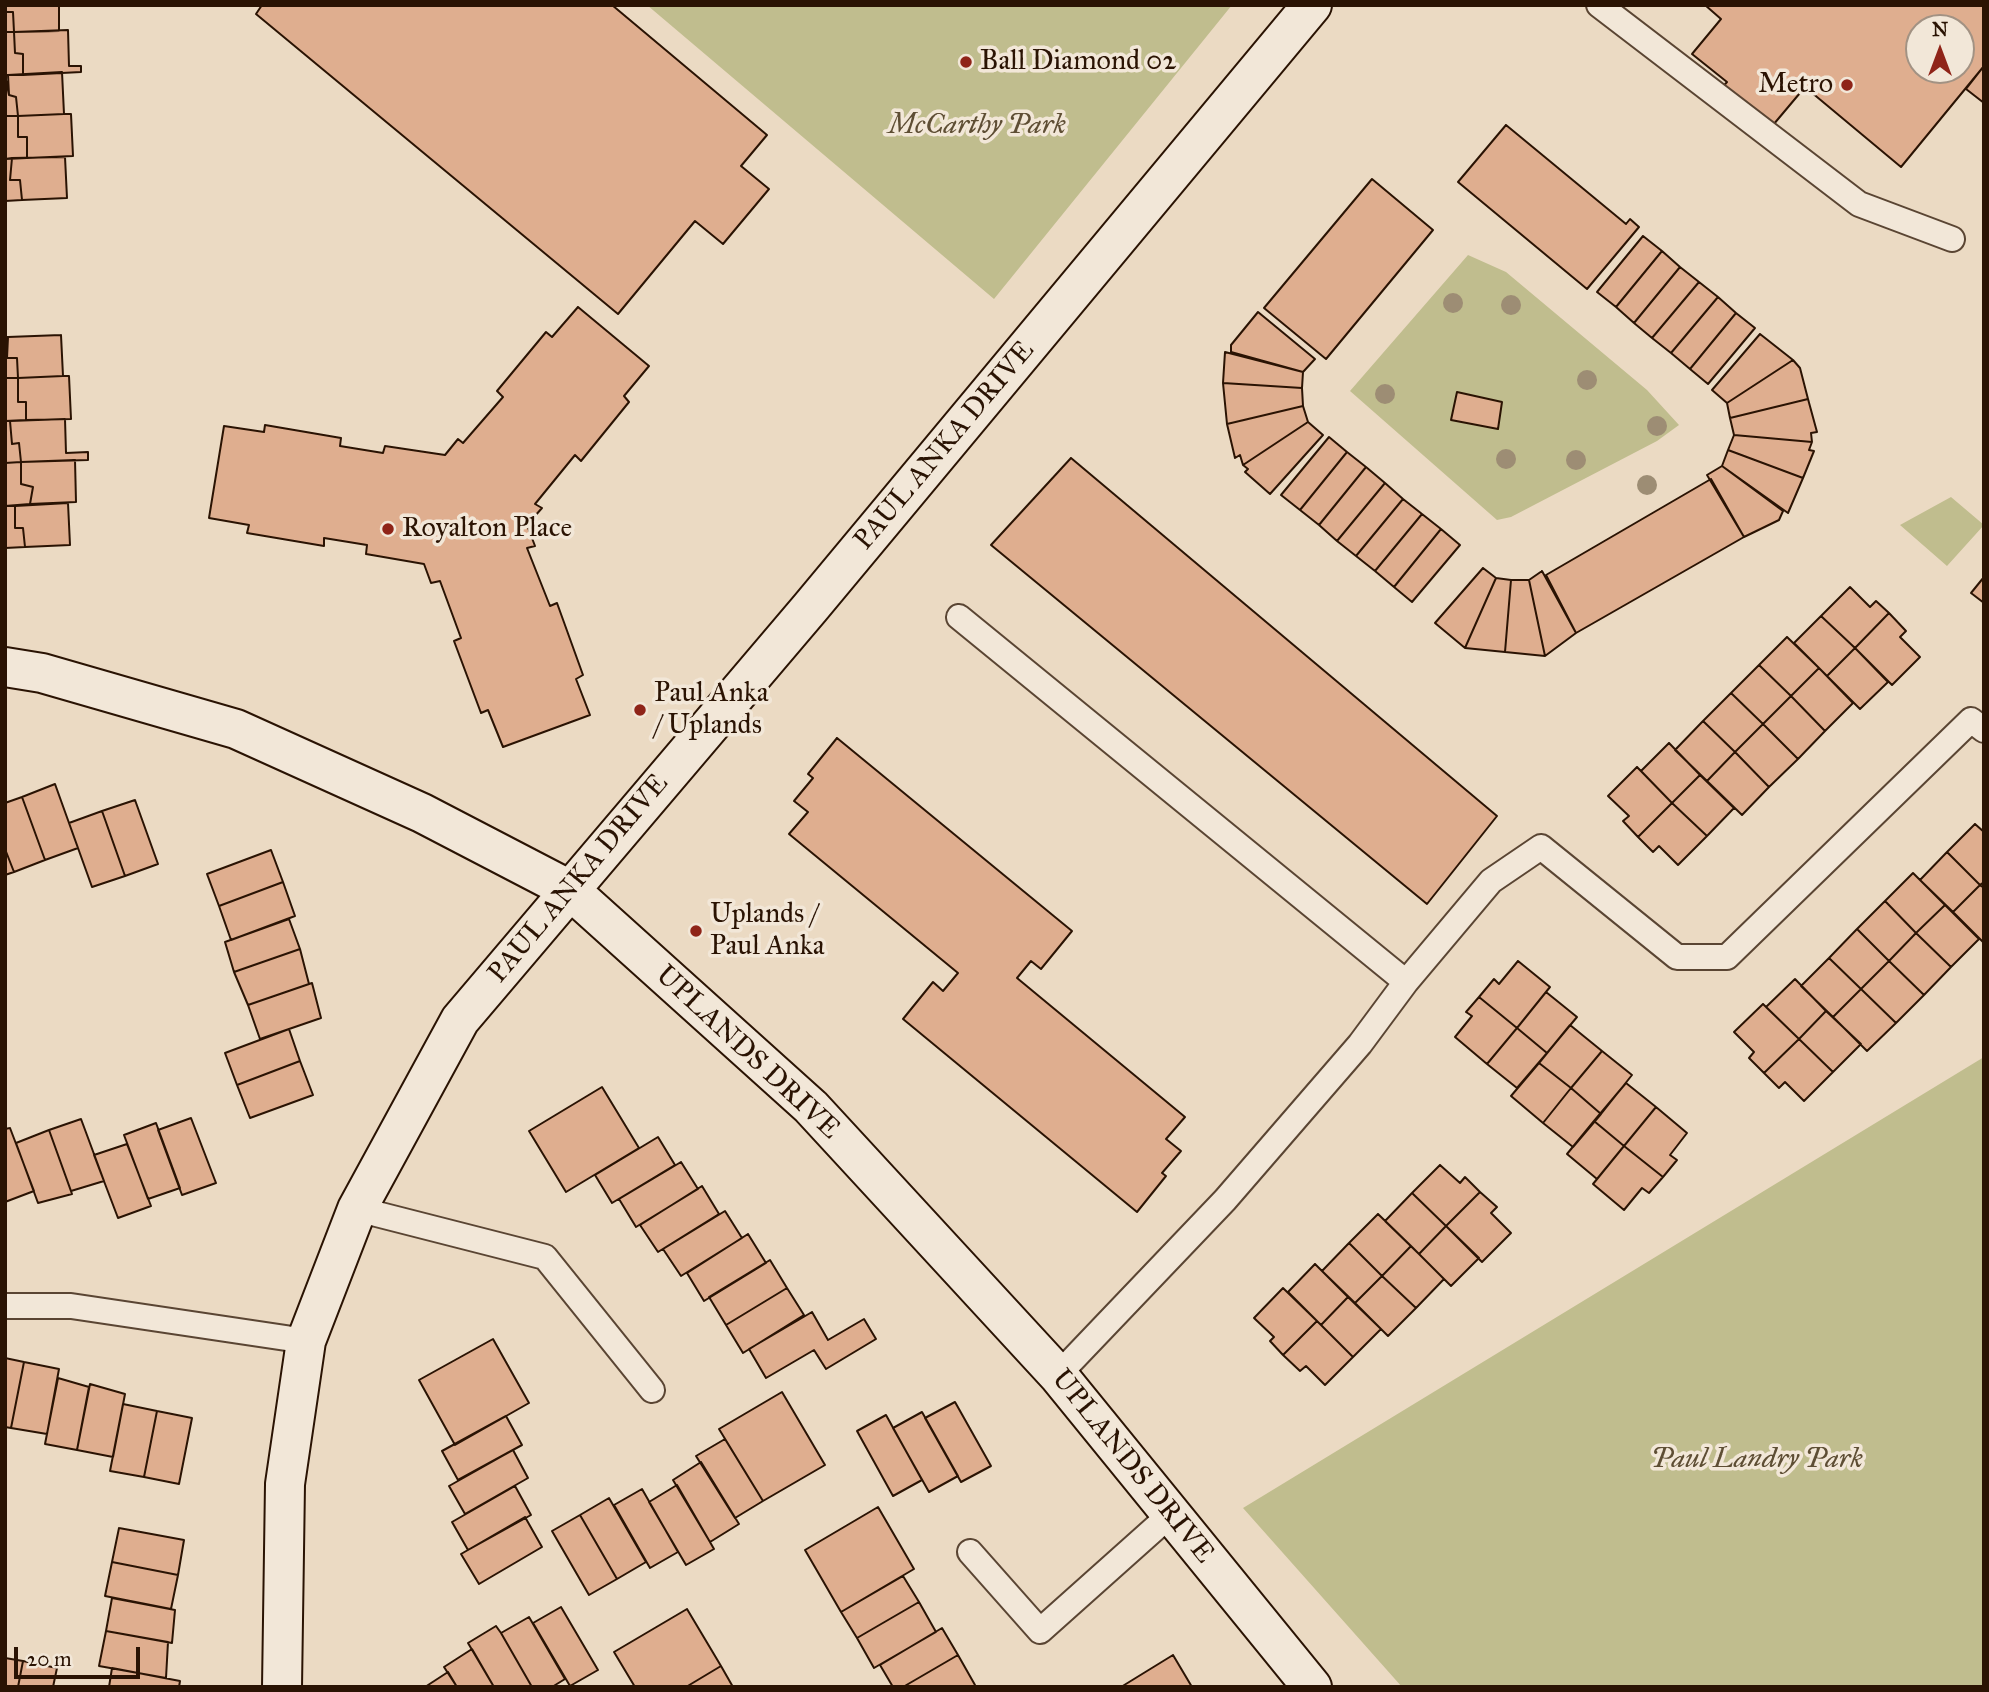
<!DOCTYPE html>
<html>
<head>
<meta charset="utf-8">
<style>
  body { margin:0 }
  #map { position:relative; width:1989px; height:1692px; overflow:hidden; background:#ebdac3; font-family:"IM FELL Great Primer",serif }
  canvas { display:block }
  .frame { position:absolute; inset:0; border:7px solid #2a1303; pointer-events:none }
  .north { position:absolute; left:1905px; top:14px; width:70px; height:70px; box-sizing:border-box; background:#f2e7d8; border:2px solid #a29283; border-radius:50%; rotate:0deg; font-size:19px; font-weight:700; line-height:28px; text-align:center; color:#2a1303 }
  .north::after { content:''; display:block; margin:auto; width:24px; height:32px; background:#8f2418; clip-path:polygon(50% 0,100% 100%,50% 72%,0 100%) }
  .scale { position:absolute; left:14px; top:1647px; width:126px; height:32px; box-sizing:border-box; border:4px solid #2a1303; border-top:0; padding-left:9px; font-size:21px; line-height:24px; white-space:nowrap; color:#2a1303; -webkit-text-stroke:5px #f2e7d8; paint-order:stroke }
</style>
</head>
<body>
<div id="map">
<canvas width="1989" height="1692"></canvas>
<div class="frame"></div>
<div class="north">N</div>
<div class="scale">20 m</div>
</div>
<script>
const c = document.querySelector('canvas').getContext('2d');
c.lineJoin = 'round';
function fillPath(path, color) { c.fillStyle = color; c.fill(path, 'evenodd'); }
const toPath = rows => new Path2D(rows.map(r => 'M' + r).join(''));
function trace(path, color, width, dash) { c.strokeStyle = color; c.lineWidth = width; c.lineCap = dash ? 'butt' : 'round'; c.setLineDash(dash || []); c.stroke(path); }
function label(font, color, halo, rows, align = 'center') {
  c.font = font + ' "IM FELL Great Primer",serif'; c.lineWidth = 7; c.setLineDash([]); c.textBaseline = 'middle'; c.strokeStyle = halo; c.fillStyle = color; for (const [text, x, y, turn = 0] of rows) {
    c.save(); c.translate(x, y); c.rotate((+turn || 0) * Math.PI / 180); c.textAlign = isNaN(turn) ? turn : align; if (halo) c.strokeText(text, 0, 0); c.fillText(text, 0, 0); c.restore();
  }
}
fillPath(toPath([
  [647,5,1232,5,994,299],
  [1468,255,1506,272,1647,390,1679,425,1657,441,1511,517,1497,520,1350,391],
  [1951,497,1984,525,1947,566,1900,525],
  [1984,1057,1984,1687,1402,1687,1243,1508]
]), '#c0bd8e');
const building = toPath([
  [5,5,59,5,59,31,14,32,13,12,6,12,5,5],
  [5,5,6,12,13,12,14,32,5,32,5,5],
  [262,5,612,5,767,135,741,166,769,189,723,244,695,221,618,314,256,14,262,5],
  [1705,5,1984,5,1984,66,1901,167,1805,87,1768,131,1719,91,1727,82,1692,54,1721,19,1705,5],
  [1919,28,1961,28,1961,70,1919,70,1919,28],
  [68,30,69,66,81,66,81,72,23,75,23,54,15,53,14,32,68,30],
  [5,32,14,32,15,53,23,54,23,75,5,75,5,32],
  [1984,66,1984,103,1966,89,1984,66],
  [62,72,64,114,18,116,16,97,9,95,8,75,62,72],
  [5,75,9,95,16,97,18,116,5,116,5,75],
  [64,114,71,114,73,156,27,158,27,137,18,137,18,116,64,114],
  [5,116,18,116,18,137,27,137,27,158,5,159,5,116],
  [1506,125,1626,224,1630,219,1639,227,1587,289,1458,182,1506,125],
  [65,157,67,198,22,200,20,180,10,180,12,158,65,157],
  [12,158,10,180,20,180,22,200,5,201,5,159,12,158],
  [1372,179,1433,230,1326,359,1264,308,1372,179],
  [1643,236,1662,251,1616,307,1597,292,1643,236],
  [1662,251,1680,267,1634,323,1616,307,1662,251],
  [1680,267,1699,282,1652,338,1634,323,1680,267],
  [1699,282,1718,297,1671,353,1652,338,1699,282],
  [1718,297,1736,313,1690,369,1671,353,1718,297],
  [578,307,649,366,624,396,629,402,581,461,575,455,535,504,542,508,527,525,535,546,527,548,550,606,557,603,583,675,576,679,590,715,503,747,488,710,481,713,454,641,461,638,440,581,431,583,424,564,366,554,367,545,324,538,324,546,247,533,249,525,209,518,224,426,264,432,265,425,341,438,340,446,383,453,385,446,445,455,458,439,463,443,503,397,497,391,546,332,552,337,578,307],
  [1258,312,1315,359,1303,372,1231,352,1231,345,1258,312],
  [1736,313,1755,328,1708,384,1690,369,1736,313],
  [1760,334,1793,360,1727,403,1712,390,1760,334],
  [61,335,63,376,18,378,17,358,7,358,8,337,61,335],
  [5,337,8,337,7,358,17,358,18,378,5,378,5,337],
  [1225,352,1303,372,1302,388,1223,383,1225,352],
  [1793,360,1800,368,1808,399,1730,418,1727,403,1793,360],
  [63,376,69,376,71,419,26,420,26,402,18,402,18,378,63,376],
  [5,378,18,378,18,402,26,402,26,420,5,421,5,378],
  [1223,383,1302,388,1303,406,1227,424,1223,383],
  [1457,392,1502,402,1498,429,1451,420,1457,392],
  [1808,399,1817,432,1811,433,1812,442,1734,435,1730,418,1808,399],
  [1303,406,1308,422,1243,465,1240,455,1235,458,1227,424,1303,406],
  [65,419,66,453,88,452,88,460,21,462,19,443,12,444,10,421,65,419],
  [5,421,10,421,12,444,19,443,21,462,5,463,5,421],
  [1308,422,1323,435,1270,494,1245,472,1248,469,1243,465,1308,422],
  [1734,435,1812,442,1809,450,1814,451,1803,478,1728,450,1734,435],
  [1329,437,1347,452,1300,510,1281,495,1329,437],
  [1728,450,1803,478,1788,513,1722,466,1728,450],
  [1347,452,1366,467,1319,525,1300,510,1347,452],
  [1071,458,1497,816,1427,904,991,545,1071,458],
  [75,460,76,502,30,504,33,487,21,484,21,462,75,460],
  [21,462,21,484,33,487,30,504,5,506,5,463,21,462],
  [1722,466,1783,511,1779,520,1744,537,1707,475,1722,466],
  [1366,467,1385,483,1337,541,1319,525,1366,467],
  [1711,479,1744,537,1576,633,1546,575,1711,479],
  [1385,483,1403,499,1356,556,1337,541,1385,483],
  [1403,499,1422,514,1375,571,1356,556,1403,499],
  [68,503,70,545,25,547,23,528,15,528,15,506,68,503],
  [5,506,15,506,15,528,23,528,25,547,5,548,5,506],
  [1422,514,1441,529,1394,587,1375,571,1422,514],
  [1441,529,1460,545,1412,602,1394,587,1441,529],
  [1483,568,1496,578,1465,648,1435,623,1483,568],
  [1542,571,1576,633,1545,656,1529,580,1542,571],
  [1984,577,1984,603,1971,593,1984,577],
  [1496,578,1511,580,1505,652,1465,648,1496,578],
  [1511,580,1529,580,1545,656,1505,652,1511,580],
  [1850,587,1870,607,1876,601,1889,613,1855,648,1821,616,1850,587],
  [1889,613,1906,631,1900,637,1920,657,1892,685,1855,648,1889,613],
  [1821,616,1855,648,1827,676,1794,643,1821,616],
  [1787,637,1819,668,1791,696,1759,665,1787,637],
  [1855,648,1888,682,1860,709,1827,676,1855,648],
  [1759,665,1791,696,1763,724,1731,693,1759,665],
  [1819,668,1853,703,1825,731,1791,696,1819,668],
  [1731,693,1763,724,1735,752,1703,721,1731,693],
  [1791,696,1825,731,1798,759,1763,724,1791,696],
  [1703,721,1735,752,1707,781,1675,750,1703,721],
  [1763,724,1798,759,1769,787,1735,752,1763,724],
  [837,738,1072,931,1041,969,1031,961,1017,978,1185,1117,1166,1139,1181,1151,1162,1173,1166,1176,1137,1212,903,1019,933,982,943,991,958,973,789,834,808,812,794,801,813,778,808,774,837,738],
  [1669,743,1700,775,1672,803,1641,771,1669,743],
  [1735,752,1769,787,1742,815,1707,781,1735,752],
  [1637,767,1672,803,1638,837,1623,821,1629,816,1608,796,1637,767],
  [1700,775,1734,808,1707,836,1672,803,1700,775],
  [55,784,78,848,45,860,22,797,55,784],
  [22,797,45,860,14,872,5,849,5,803,22,797],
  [135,800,158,864,125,876,102,811,135,800],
  [1672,803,1707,836,1678,865,1659,846,1653,852,1638,837,1672,803],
  [102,811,125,876,92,887,69,823,102,811],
  [1975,824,1984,832,1984,882,1980,885,1947,852,1975,824],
  [5,849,14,872,5,875,5,849],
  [271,850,283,882,219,906,207,874,271,850],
  [1947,852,1980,885,1953,912,1920,880,1947,852],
  [1913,873,1945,905,1916,933,1885,901,1913,873],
  [283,882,295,916,231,940,219,906,283,882],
  [1980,885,1984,888,1984,943,1953,912,1980,885],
  [1885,901,1916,933,1889,961,1857,929,1885,901],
  [1945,905,1979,939,1951,967,1916,933,1945,905],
  [289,919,300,949,234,972,225,942,289,919],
  [1857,929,1889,961,1861,989,1829,958,1857,929],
  [1916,933,1951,967,1924,995,1889,961,1916,933],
  [300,949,309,984,248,1005,234,972,300,949],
  [1829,958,1861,989,1833,1017,1801,986,1829,958],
  [1518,961,1550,987,1517,1028,1479,997,1494,979,1499,984,1518,961],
  [1889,961,1924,995,1896,1023,1861,989,1889,961],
  [1795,979,1826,1011,1799,1039,1766,1007,1795,979],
  [312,983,321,1018,260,1039,248,1005,312,983],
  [1861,989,1896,1023,1867,1051,1833,1017,1861,989],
  [1546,992,1577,1017,1547,1053,1517,1028,1546,992],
  [1479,997,1517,1028,1487,1064,1455,1037,1472,1016,1466,1012,1479,997],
  [1763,1004,1799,1039,1764,1073,1749,1058,1754,1052,1734,1032,1763,1004],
  [1826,1011,1861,1044,1833,1072,1799,1039,1826,1011],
  [1570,1025,1602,1051,1571,1088,1539,1063,1570,1025],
  [1517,1028,1547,1053,1517,1088,1487,1064,1517,1028],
  [289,1029,300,1061,237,1085,225,1053,289,1029],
  [1799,1039,1833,1072,1804,1101,1785,1082,1779,1088,1764,1073,1799,1039],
  [1602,1051,1632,1075,1601,1114,1571,1088,1602,1051],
  [300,1061,313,1095,250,1118,237,1085,300,1061],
  [1539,1063,1571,1088,1543,1123,1511,1096,1539,1063],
  [1626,1083,1656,1107,1624,1146,1594,1121,1626,1083],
  [602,1087,639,1148,566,1192,529,1131,602,1087],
  [1571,1088,1601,1114,1573,1147,1543,1123,1571,1088],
  [1656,1107,1687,1133,1670,1155,1677,1160,1663,1177,1624,1146,1656,1107],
  [191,1118,216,1183,182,1195,158,1130,191,1118],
  [81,1119,104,1181,71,1191,49,1130,81,1119],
  [1594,1121,1624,1146,1597,1179,1567,1154,1594,1121],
  [156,1123,180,1188,148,1199,124,1135,156,1123],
  [10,1128,34,1191,5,1202,5,1129,10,1128],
  [49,1130,72,1194,38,1203,16,1143,49,1130],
  [658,1137,675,1165,612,1203,595,1175,658,1137],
  [127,1144,151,1206,118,1218,94,1155,127,1144],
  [1624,1146,1663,1177,1649,1193,1642,1188,1624,1210,1593,1184,1624,1146],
  [681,1162,698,1189,636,1227,619,1199,681,1162],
  [1440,1165,1460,1183,1465,1177,1480,1192,1446,1226,1412,1193,1440,1165],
  [702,1186,719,1214,658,1252,640,1225,702,1186],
  [1480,1192,1497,1207,1491,1213,1511,1233,1482,1262,1446,1226,1480,1192],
  [1412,1193,1446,1226,1419,1254,1385,1221,1412,1193],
  [725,1211,742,1238,681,1276,663,1249,725,1211],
  [1378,1214,1411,1246,1382,1276,1349,1243,1378,1214],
  [1446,1226,1479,1258,1451,1286,1419,1254,1446,1226],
  [748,1234,766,1263,704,1301,687,1273,748,1234],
  [1349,1243,1382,1276,1355,1303,1322,1271,1349,1243],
  [1411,1246,1444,1279,1416,1308,1382,1276,1411,1246],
  [770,1260,787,1288,726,1325,709,1297,770,1260],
  [1315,1264,1348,1297,1321,1325,1288,1292,1315,1264],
  [1382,1276,1416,1308,1388,1336,1355,1303,1382,1276],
  [787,1288,804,1315,743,1353,726,1325,787,1288],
  [1283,1288,1317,1321,1283,1355,1270,1341,1274,1337,1254,1318,1283,1288],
  [1348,1297,1381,1329,1353,1357,1321,1325,1348,1297],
  [812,1312,828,1340,864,1319,876,1339,826,1369,814,1350,766,1378,749,1349,812,1312],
  [1317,1321,1353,1357,1325,1385,1306,1366,1300,1371,1283,1355,1317,1321],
  [493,1339,529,1403,455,1445,419,1380,493,1339],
  [5,1358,24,1362,11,1428,5,1427,5,1358],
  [24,1362,59,1369,47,1434,11,1428,24,1362],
  [58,1378,89,1387,77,1450,45,1444,58,1378],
  [90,1384,125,1394,113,1457,77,1450,90,1384],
  [782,1392,825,1465,763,1501,719,1429,782,1392],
  [955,1402,991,1466,961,1482,925,1418,955,1402],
  [123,1404,157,1411,144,1477,110,1471,123,1404],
  [157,1411,192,1418,179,1484,144,1477,157,1411],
  [922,1412,958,1476,929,1492,893,1428,922,1412],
  [886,1415,922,1480,893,1496,857,1431,886,1415],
  [506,1416,522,1445,458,1480,442,1451,506,1416],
  [725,1439,763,1501,735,1518,696,1456,725,1439],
  [513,1450,528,1478,465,1514,449,1486,513,1450],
  [701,1462,739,1524,710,1542,673,1480,701,1462],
  [677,1485,714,1549,686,1565,649,1502,677,1485],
  [515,1486,531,1515,468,1550,452,1522,515,1486],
  [642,1489,678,1552,650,1568,614,1505,642,1489],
  [609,1498,646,1562,617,1579,580,1515,609,1498],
  [878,1507,914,1569,841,1612,805,1550,878,1507],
  [580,1515,617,1579,589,1595,552,1531,580,1515],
  [525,1517,542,1547,479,1584,461,1554,525,1517],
  [119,1528,184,1540,178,1575,112,1562,119,1528],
  [112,1562,178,1575,171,1609,105,1596,112,1562],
  [903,1576,919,1602,857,1638,841,1612,903,1576],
  [112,1598,175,1610,172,1643,106,1631,112,1598],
  [919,1602,936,1632,874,1668,857,1638,919,1602],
  [561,1607,598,1670,570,1686,533,1623,561,1607],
  [687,1609,721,1666,686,1687,635,1687,614,1652,687,1609],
  [529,1617,565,1679,552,1687,532,1687,501,1633,529,1617],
  [496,1626,501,1633,532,1687,494,1687,468,1643,496,1626],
  [942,1628,958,1655,903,1687,893,1687,880,1665,942,1628],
  [106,1631,168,1642,166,1678,99,1666,106,1631],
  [472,1649,494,1687,457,1687,444,1667,472,1649],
  [958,1655,975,1685,972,1687,903,1687,958,1655],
  [1173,1655,1192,1687,1121,1687,1173,1655],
  [5,1658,23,1661,18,1687,5,1687,5,1658],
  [23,1661,57,1668,53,1687,18,1687,23,1661],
  [721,1666,733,1687,686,1687,721,1666],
  [112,1668,180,1681,179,1687,109,1687,112,1668],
  [448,1672,457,1687,425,1687,448,1672]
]);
fillPath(building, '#dfae8f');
trace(building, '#2a1303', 2);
const lane = toPath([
  [1599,5,1859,204,1952,239],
  [959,617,1406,982],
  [357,1209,545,1257,652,1390],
  [5,1306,71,1306,306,1341],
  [1058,1375,1225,1200,1360,1044,1406,982,1491,881,1541,847,1677,957,1727,957,1971,720,1984,730],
  [970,1552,1040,1631,1171,1514]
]);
const secondary = toPath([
  [5,667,42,673,236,729,422,813,570,890,811,1107,1058,1375,1312,1687],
  [282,1687,285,1484,306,1341,357,1209,460,1020,810,608,1312,5]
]);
trace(lane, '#5a4533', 28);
trace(secondary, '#2a1303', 42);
trace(lane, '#f2e7d8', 24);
trace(secondary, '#f2e7d8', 38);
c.fillStyle = '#9d8d74';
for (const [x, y] of [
  [1453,303],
  [1511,305],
  [1587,380],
  [1385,394],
  [1657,426],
  [1506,459],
  [1576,460],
  [1647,485]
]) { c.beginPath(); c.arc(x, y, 10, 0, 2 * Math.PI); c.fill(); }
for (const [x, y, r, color] of [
  [966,62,7,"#8f2418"],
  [1847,85,7,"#8f2418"],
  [388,529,7,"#8f2418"],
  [640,710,7,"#8f2418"],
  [696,931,7,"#8f2418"]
]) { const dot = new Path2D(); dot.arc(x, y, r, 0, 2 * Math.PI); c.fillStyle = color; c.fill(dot); trace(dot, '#f2e7d8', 2.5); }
label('28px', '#2a1303', '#f2e7d8', [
  ["Ball Diamond 02",980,62],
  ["Metro",1833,85,"right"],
  ["Royalton Place",402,529],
  ["Paul Anka",654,694],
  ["/ Uplands",654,726],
  ["Uplands /",710,915],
  ["Paul Anka",710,947]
], 'left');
label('italic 28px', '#5e4e34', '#f2e7d8', [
  ["McCarthy Park",977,126],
  ["Paul Landry Park",1757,1460]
]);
label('28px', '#2a1303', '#f2e7d8', [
  ["PAUL ANKA DRIVE",945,446,-50],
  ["PAUL ANKA DRIVE",579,879,-50],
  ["UPLANDS DRIVE",747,1053,43],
  ["UPLANDS DRIVE",1132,1467,51]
]);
</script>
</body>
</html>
